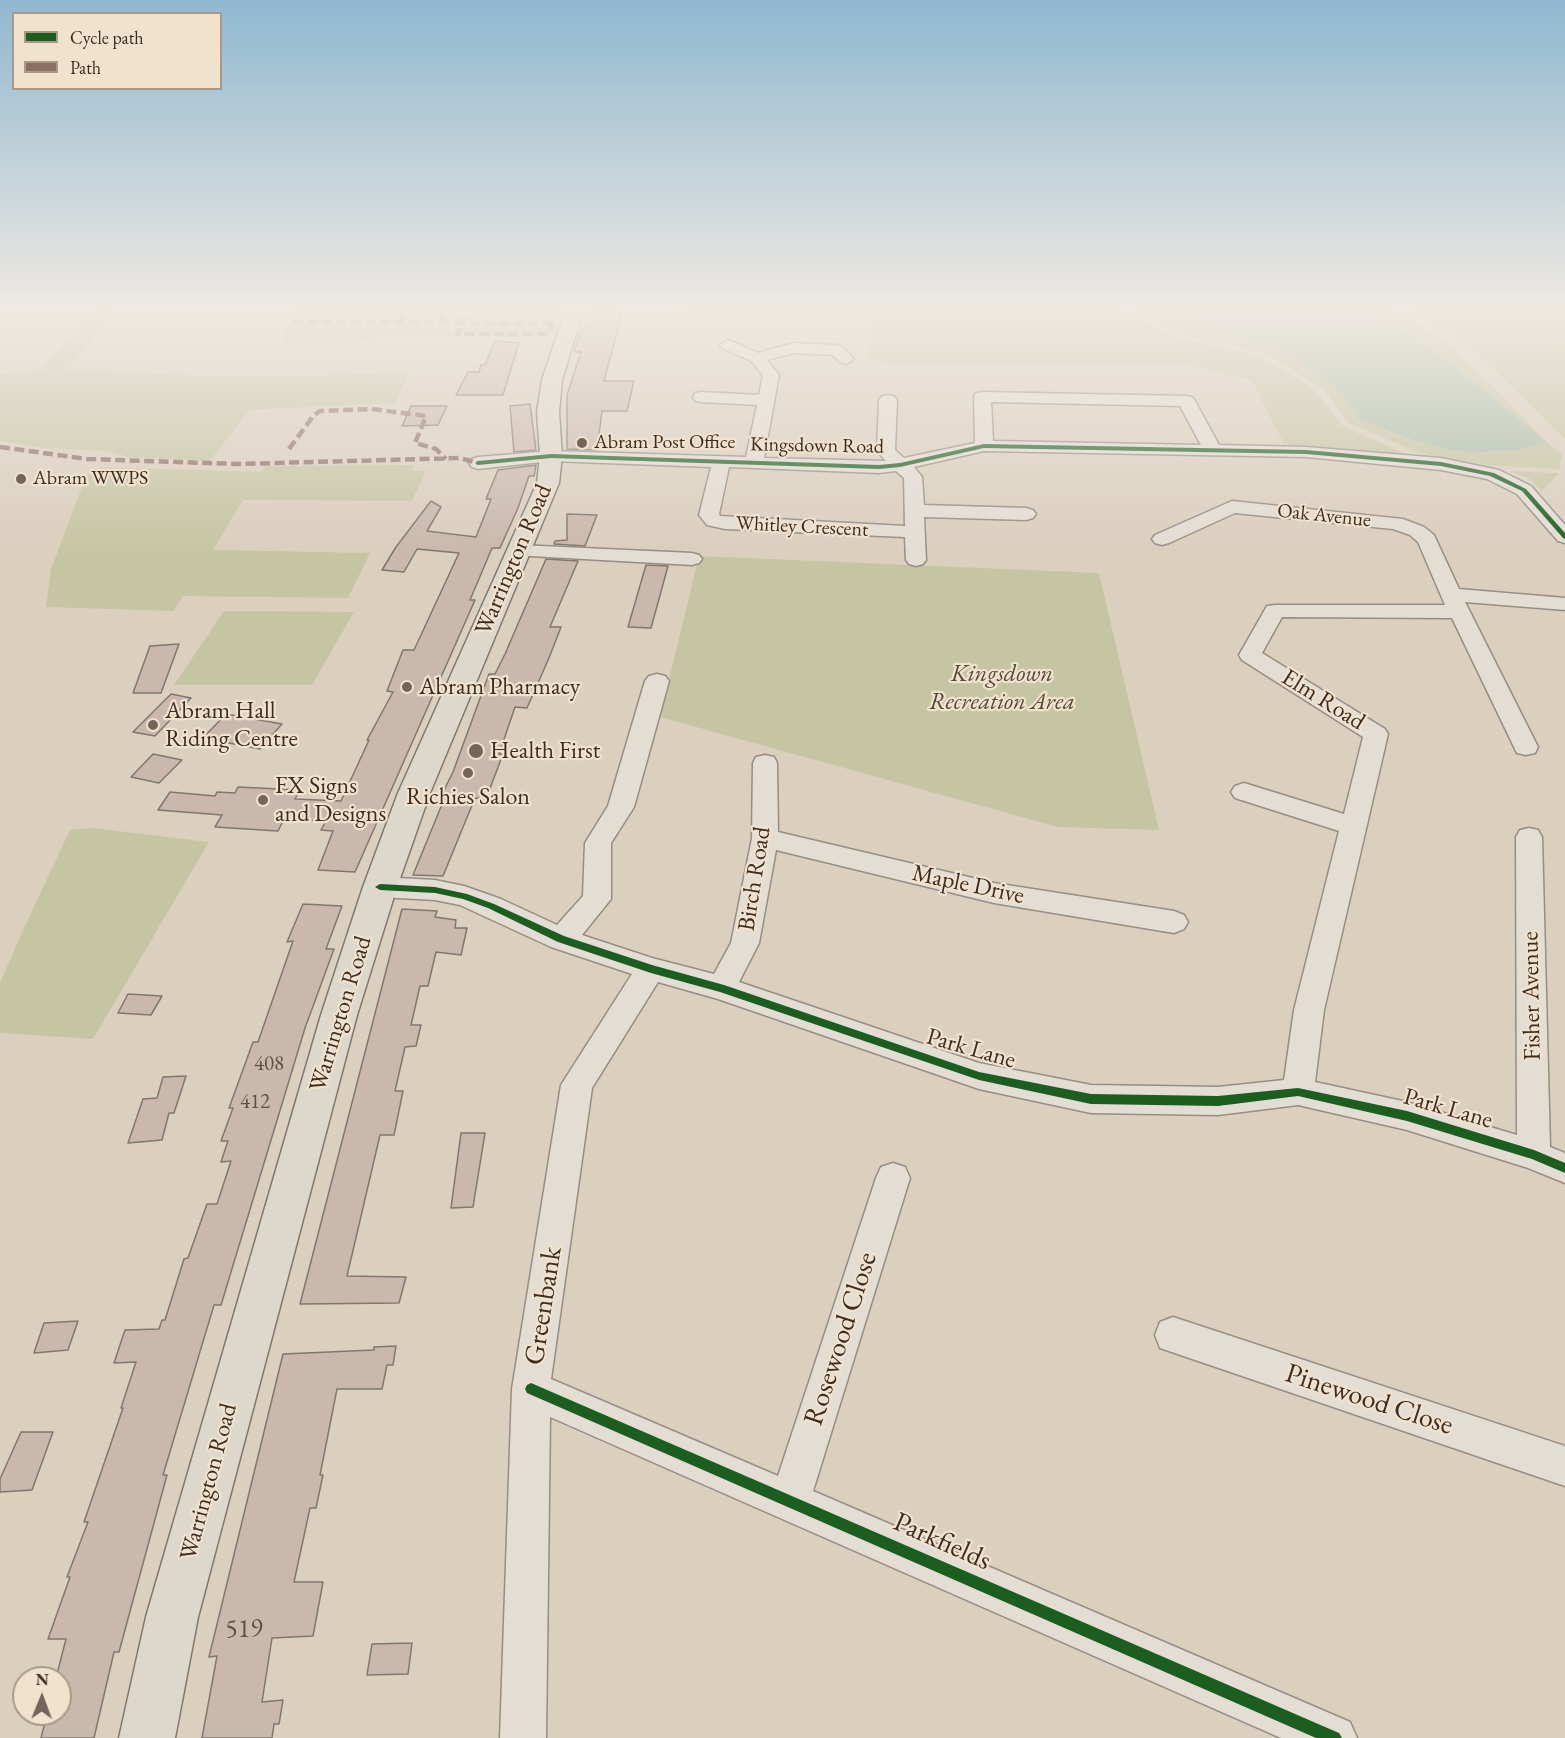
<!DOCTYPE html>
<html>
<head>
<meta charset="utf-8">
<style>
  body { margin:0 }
  #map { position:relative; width:1565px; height:1738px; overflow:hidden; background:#dbcfbe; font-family:"EB Garamond",serif }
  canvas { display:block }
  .legend { position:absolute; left:12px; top:12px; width:210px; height:78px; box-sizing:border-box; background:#f0e2cc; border:2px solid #a89989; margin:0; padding:8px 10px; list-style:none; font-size:18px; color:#3d2b24 }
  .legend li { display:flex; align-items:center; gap:12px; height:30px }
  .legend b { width:30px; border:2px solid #a89989 }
  .north { position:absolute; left:12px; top:1666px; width:60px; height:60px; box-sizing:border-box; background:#f0e2cc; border:2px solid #a89989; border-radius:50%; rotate:1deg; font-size:16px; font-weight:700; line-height:24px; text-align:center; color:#3d2b24 }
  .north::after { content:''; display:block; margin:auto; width:21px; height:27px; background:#74645a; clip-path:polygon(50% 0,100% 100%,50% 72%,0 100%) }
</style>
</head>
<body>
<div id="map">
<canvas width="1565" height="1738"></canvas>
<ul class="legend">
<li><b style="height:8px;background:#1b5e20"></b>Cycle path</li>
<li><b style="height:8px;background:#8d6e63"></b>Path</li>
</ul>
<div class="north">N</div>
</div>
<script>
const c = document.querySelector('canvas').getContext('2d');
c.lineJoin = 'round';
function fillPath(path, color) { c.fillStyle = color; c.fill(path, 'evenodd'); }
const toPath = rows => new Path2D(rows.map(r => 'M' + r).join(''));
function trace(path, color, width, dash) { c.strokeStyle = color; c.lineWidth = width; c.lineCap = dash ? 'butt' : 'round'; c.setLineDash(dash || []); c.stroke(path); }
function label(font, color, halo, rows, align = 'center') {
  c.font = font + ' "EB Garamond",serif'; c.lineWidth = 4.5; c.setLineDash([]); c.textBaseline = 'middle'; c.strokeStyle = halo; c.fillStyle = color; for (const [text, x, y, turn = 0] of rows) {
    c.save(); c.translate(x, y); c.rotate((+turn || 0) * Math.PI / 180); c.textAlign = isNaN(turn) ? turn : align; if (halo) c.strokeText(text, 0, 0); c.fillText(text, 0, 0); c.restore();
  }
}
fillPath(toPath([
  [95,308,119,308,68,369,200,376,311,376,409,372,395,403,249,410,210,461,129,457,106,451,42,448,0,441,0,374,40,371],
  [290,308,562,308,551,337,424,337,282,344],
  [668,308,1118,308,1177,337,1261,356,1314,390,1344,427,1413,457,1284,444,1252,381,1185,364,885,364,867,355,874,323,726,325,725,319,683,318,684,308],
  [1128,308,1174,308,1200,322,1285,351,1336,388,1358,414,1356,419,1413,440,1440,448,1471,453,1515,450,1547,443,1454,366,1370,308,1393,308,1452,346,1548,443,1562,454,1559,469,1489,465,1419,453,1349,423,1324,390,1267,354,1180,334],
  [1409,308,1565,308,1565,439,1472,348],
  [414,465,412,471,426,471,412,501,243,500,213,550,370,553,348,598,183,596,173,611,46,607,51,569,82,487,85,477,99,467,261,472,265,466],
  [1509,471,1559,473,1542,491,1530,479],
  [699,556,1099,573,1159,830,1058,827,660,717],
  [224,611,354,612,312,685,174,685],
  [93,828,209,842,93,1039,0,1033,0,983,24,928,70,830]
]), '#c6c5a3');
fillPath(toPath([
  [1174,308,1370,308,1454,366,1548,443,1515,450,1471,453,1440,448,1413,440,1355,418,1358,414,1336,388,1285,351,1200,322]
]), '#acbfad');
const building = toPath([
  [595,308,620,308,618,313,622,313,604,381,634,381,627,411,602,411,597,450,567,449,567,395,581,352,574,352,581,330,584,330,590,313,593,313,595,308],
  [495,341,519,343,503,395,456,395,468,372,479,372,481,365,485,365,495,341],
  [530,404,536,450,514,452,510,406,530,404],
  [411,406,447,406,438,425,402,426,411,406],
  [536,465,534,476,529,476,518,508,500,548,492,548,470,600,475,600,355,872,318,870,333,831,321,830,326,821,284,819,278,831,215,827,222,815,158,810,170,792,215,796,217,792,235,793,238,787,300,790,295,799,341,801,369,740,367,740,393,692,387,691,403,650,414,650,459,553,417,549,404,572,382,570,396,547,431,501,441,507,427,531,476,537,491,499,486,499,498,470,536,465],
  [567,514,597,515,585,546,554,544,555,541,567,540,567,514],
  [546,559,578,561,550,627,561,627,549,658,527,708,515,707,499,754,503,754,486,799,475,798,443,876,413,875,445,797,441,796,453,772,489,674,495,674,505,654,546,559],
  [646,565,668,566,651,628,628,627,646,565],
  [179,644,161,693,133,693,150,646,179,644],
  [171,694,191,698,155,736,133,732,171,694],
  [226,714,282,724,260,749,203,738,226,714],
  [153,754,182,760,159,783,131,777,153,754],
  [303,904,342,906,326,949,334,949,305,1028,221,1305,214,1305,163,1475,167,1475,119,1652,114,1652,94,1738,41,1738,47,1714,60,1714,60,1678,56,1678,66,1639,48,1639,70,1577,67,1577,88,1522,84,1522,123,1408,121,1408,136,1362,114,1363,125,1330,159,1329,162,1320,165,1320,184,1259,188,1258,207,1204,217,1204,231,1161,221,1162,228,1141,221,1141,233,1108,229,1108,253,1042,258,1042,293,941,287,942,303,904],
  [402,909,437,911,435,917,456,920,455,928,467,928,461,955,436,952,428,986,420,986,411,1025,421,1025,416,1046,405,1047,395,1091,403,1091,394,1135,380,1135,347,1276,406,1277,399,1303,300,1304,402,909],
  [128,994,162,996,151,1015,118,1013,128,994],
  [186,1076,174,1113,169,1113,162,1140,128,1143,143,1099,157,1098,163,1077,186,1076],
  [461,1133,485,1133,473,1207,451,1208,461,1133],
  [78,1321,68,1350,34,1353,44,1323,78,1321],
  [396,1346,393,1365,387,1365,382,1389,337,1389,320,1475,323,1475,316,1508,310,1508,294,1582,323,1582,313,1636,272,1638,262,1702,283,1700,279,1724,274,1724,272,1738,202,1738,217,1656,209,1657,283,1354,374,1350,374,1347,396,1346],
  [21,1432,53,1432,32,1490,0,1492,0,1479,21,1432],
  [412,1643,408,1674,367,1675,372,1644,412,1643]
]);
fillPath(building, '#cab8ac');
trace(building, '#80776e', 1.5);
const street = toPath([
  [728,340,758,353,794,343,836,345,842,347,854,359,846,364,840,362,832,355,794,353,767,360,779,375,764,458,886,461,877,451,879,400,882,396,888,395,894,396,897,400,895,450,904,458,975,443,974,397,976,393,982,392,1186,396,1192,397,1195,401,1219,445,1306,447,1441,458,1499,470,1531,486,1565,525,1565,543,1558,541,1517,494,1487,479,1441,470,1306,457,984,451,914,467,922,477,924,505,1026,508,1033,510,1036,514,1033,518,1026,520,924,517,926,560,923,564,916,566,909,564,906,560,905,537,725,529,707,525,699,515,711,467,551,461,478,469,472,467,469,463,472,459,478,457,551,451,746,457,757,405,701,402,695,401,693,397,695,393,701,392,759,395,763,375,751,361,722,348,720,345,728,340],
  [991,402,1180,406,1201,445,993,441,991,402],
  [729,467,879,473,896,471,904,478,905,526,720,516,719,514,729,467],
  [1232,501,1403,519,1424,527,1434,535,1459,589,1565,598,1565,610,1465,602,1538,747,1535,753,1526,755,1517,753,1514,747,1452,618,1282,617,1262,653,1385,729,1388,734,1324,1010,1315,1082,1407,1102,1517,1135,1516,837,1520,830,1529,828,1538,830,1542,837,1550,1147,1565,1153,1565,1183,1528,1168,1407,1130,1298,1105,1218,1115,1091,1113,979,1089,718,999,658,982,592,1088,551,1379,778,1476,876,1178,881,1167,893,1163,905,1167,910,1178,813,1491,1350,1722,1357,1738,1281,1738,550,1417,546,1738,500,1738,512,1389,561,1085,632,974,551,947,460,905,435,900,380,897,370,894,366,887,370,880,380,877,435,880,464,886,501,899,557,925,583,896,585,843,608,806,645,681,649,676,657,674,665,676,669,681,634,807,611,843,611,899,582,935,652,958,714,974,731,943,752,838,753,763,756,757,765,755,774,757,777,763,778,832,994,883,1174,911,1184,915,1188,922,1184,929,1174,933,994,903,776,850,759,943,739,982,979,1063,1091,1085,1218,1087,1284,1080,1294,1010,1339,831,1235,798,1231,792,1235,786,1244,783,1344,814,1363,737,1242,660,1239,655,1267,606,1275,605,1445,605,1418,542,1410,535,1393,529,1235,513,1169,543,1162,545,1155,543,1152,539,1155,535,1232,501],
  [519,545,692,553,699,555,702,559,699,563,692,565,512,555,509,551,512,547,519,545],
  [1173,1317,1565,1446,1565,1486,1160,1348,1155,1335,1160,1322,1173,1317]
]);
const primary = toPath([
  [566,308,584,308,562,380,559,412,562,456,559,483,430,793,397,887,357,1015,198,1617,175,1738,119,1738,146,1617,321,1015,363,887,398,793,537,483,540,456,537,412,542,380,566,308]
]);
trace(street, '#968d83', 3);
trace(primary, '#80776e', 3);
fillPath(street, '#e3ddd4');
fillPath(primary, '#ded8cc');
trace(toPath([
  [465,316,463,323,552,323],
  [293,322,441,322,444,316],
  [400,322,406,310,556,311,548,334,457,334,463,323,441,322],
  [0,447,87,459,238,464,460,458,478,463],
  [289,449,314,415,320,411,372,409,426,416,415,443,436,449,446,459]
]), '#8d6e63', 4.5, [10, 4.5]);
fillPath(toPath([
  [984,444,1306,450,1441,462,1494,473,1526,489,1565,533,1565,539,1563,538,1522,491,1490,476,1441,466,1306,454,984,448,900,467,879,469,551,458,478,465,475,463,478,461,551,454,879,465,900,463,984,444],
  [380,884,435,887,467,894,494,904,564,936,652,965,724,985,979,1072,1091,1094,1218,1096,1298,1088,1407,1111,1534,1150,1565,1163,1565,1173,1532,1159,1407,1121,1298,1096,1218,1106,1091,1104,979,1080,720,992,651,973,558,942,488,908,463,899,435,893,380,890,375,887,380,884],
  [531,1383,1339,1733,1342,1738,1316,1738,527,1393,525,1389,527,1385,531,1383]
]), '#1b5e20');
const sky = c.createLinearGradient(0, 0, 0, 551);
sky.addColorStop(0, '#90b8d0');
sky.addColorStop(0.56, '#efe9e2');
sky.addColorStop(1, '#efe9e200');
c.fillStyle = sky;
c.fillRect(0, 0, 1565, 551);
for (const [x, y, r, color] of [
  [582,443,6,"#74645a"],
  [21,479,6,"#74645a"],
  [407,687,6,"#74645a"],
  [153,725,6,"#74645a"],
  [476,751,8,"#74645a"],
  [468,773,6,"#74645a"],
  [263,800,6,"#74645a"]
]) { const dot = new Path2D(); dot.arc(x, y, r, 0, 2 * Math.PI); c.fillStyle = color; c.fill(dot); trace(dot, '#f0e2cc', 2); }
label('20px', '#3d2b24', '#f0e2cc', [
  ["Abram Post Office",594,443],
  ["Abram WWPS",33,479]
], 'left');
label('20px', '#3d2b24', '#f0e2cc', [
  ["Kingsdown Road",817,446,1],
  ["Oak Avenue",1324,516,6],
  ["Whitley Crescent",802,527,3]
]);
label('21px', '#625048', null, [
  ["408",269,1064],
  ["412",255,1102]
]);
label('24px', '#3d2b24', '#f0e2cc', [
  ["Warrington Road",514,560,-67],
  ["Elm Road",1323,700,32],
  ["Birch Road",755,879,-81],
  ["Maple Drive",968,885,12],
  ["Fisher Avenue",1532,996,-91],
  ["Warrington Road",341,1014,-73],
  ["Park Lane",971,1049,16],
  ["Park Lane",1448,1109,16],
  ["Warrington Road",209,1482,-75]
]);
label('italic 24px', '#554839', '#f0e2cc', [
  ["Kingsdown",1002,674],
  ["Recreation Area",1002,702]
]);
label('24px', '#3d2b24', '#f0e2cc', [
  ["Abram Pharmacy",419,687],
  ["Abram Hall",165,711],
  ["Riding Centre",165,739],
  ["Health First",490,751],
  ["FX Signs",275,786],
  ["and Designs",275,814],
  ["Richies Salon",468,797,"center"]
], 'left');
label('26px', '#625048', null, [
  ["519",244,1630]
]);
label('28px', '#3d2b24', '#f0e2cc', [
  ["Greenbank",544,1306,-81],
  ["Rosewood Close",841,1339,-72],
  ["Pinewood Close",1369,1400,18],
  ["Parkfields",942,1542,24]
]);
</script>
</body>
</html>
